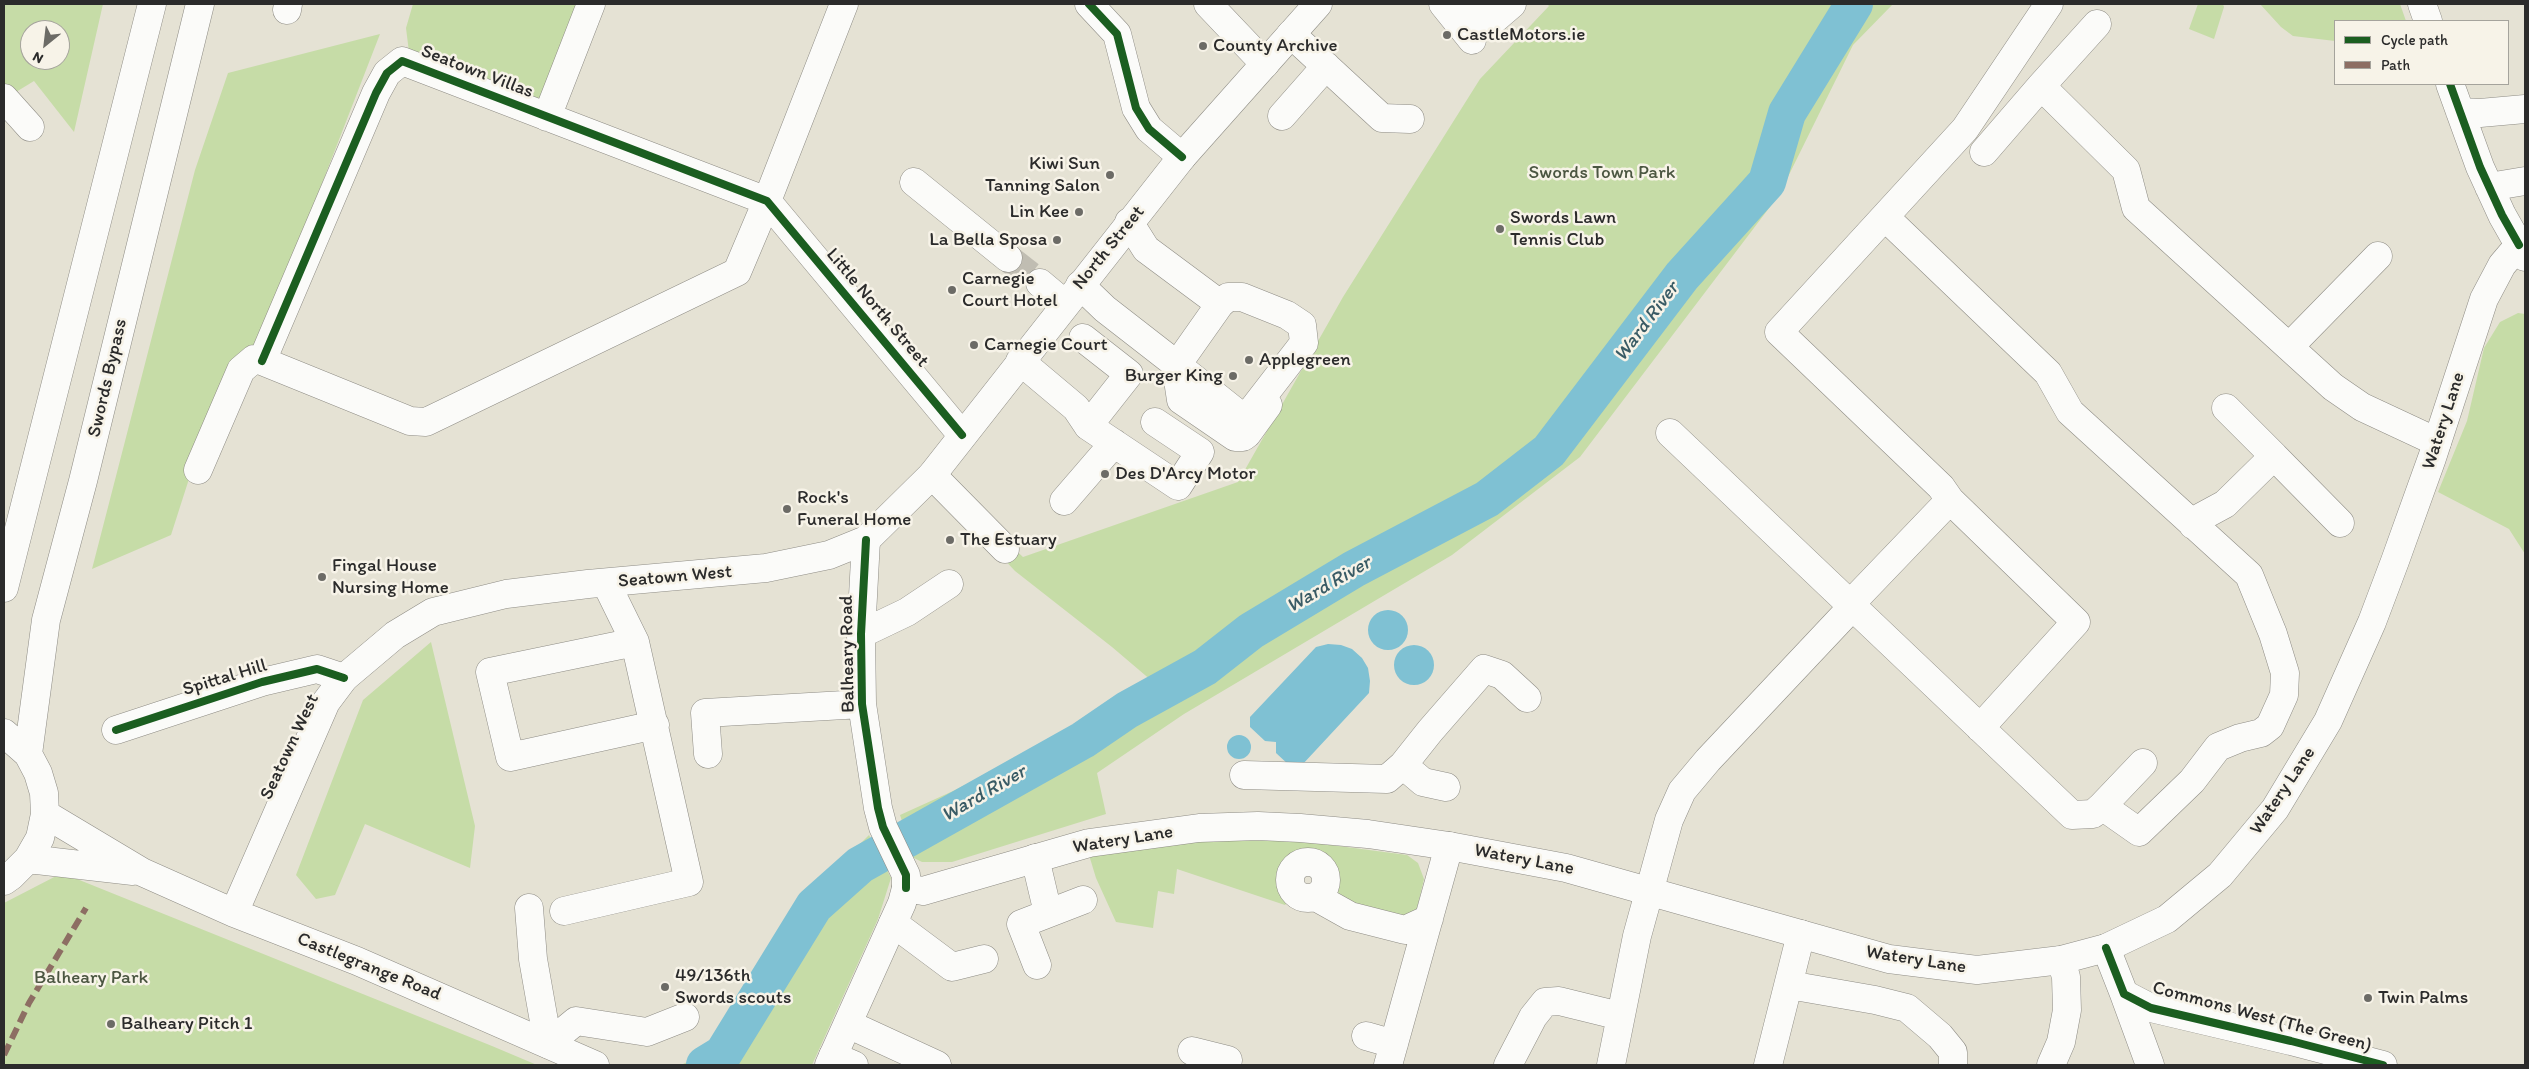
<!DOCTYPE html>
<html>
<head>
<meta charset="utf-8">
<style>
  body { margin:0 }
  #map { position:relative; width:2529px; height:1069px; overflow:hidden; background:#e5e2d4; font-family:Itim,sans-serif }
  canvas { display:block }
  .frame { position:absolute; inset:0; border:5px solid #2b2b2b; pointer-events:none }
  .legend { position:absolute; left:2334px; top:20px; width:175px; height:65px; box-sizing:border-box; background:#f7f3e8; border:1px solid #a5a39c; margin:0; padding:6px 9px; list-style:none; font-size:15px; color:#2b2b2b }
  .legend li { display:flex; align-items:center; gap:10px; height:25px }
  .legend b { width:25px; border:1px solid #a5a39c }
  .north { position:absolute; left:20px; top:20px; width:50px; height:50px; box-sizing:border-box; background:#f7f3e8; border:1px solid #a5a39c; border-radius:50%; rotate:209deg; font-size:14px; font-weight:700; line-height:20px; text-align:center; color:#2b2b2b }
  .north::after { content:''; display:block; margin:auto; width:18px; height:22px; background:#6c6b66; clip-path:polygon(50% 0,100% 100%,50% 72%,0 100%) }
</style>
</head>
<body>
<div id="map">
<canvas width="2529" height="1069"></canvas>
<div class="frame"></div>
<ul class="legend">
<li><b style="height:6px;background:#1b5e20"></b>Cycle path</li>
<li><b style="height:6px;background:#8d6e63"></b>Path</li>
</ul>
<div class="north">N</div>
</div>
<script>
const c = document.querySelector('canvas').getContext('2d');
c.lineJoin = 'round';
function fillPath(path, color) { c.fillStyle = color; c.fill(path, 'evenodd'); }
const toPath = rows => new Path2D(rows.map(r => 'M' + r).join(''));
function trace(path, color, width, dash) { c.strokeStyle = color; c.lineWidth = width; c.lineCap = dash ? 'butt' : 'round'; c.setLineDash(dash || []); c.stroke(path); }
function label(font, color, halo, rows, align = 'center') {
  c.font = font + ' Itim,sans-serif'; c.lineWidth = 5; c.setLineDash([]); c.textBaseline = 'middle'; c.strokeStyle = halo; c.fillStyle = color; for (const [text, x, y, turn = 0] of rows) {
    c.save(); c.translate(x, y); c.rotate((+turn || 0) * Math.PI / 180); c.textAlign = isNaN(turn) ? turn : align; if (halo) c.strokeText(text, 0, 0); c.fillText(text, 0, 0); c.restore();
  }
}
fillPath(toPath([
  [4,4,103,4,74,132,34,81,16,92,4,85],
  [30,30,60,30,60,60,30,60],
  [413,4,579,4,540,102,409,52,406,28],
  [1547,4,1893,4,1853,45,1779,195,1580,457,1452,555,1184,714,1097,773,1106,814,952,862,922,862,914,858,900,815,953,791,1081,727,1152,681,1112,647,1015,571,1000,555,1009,544,1023,557,1238,482,1343,297,1480,79,1549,6],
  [2198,4,2223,4,2224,7,2214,39,2189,29],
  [2260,4,2400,4,2406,21,2335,21,2335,41,2293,36,2281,27],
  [380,34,257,351,238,364,188,482,171,535,92,569,195,170,228,73],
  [2518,313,2525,314,2525,554,2509,529,2438,492,2467,421,2484,348,2500,322],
  [431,642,475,826,470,868,365,824,335,895,316,899,296,875,363,700],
  [869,835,891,878,878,919,812,1065,681,1065,718,1047,742,1013,737,997,773,953,815,889],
  [1234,839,1308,842,1407,855,1418,863,1424,879,1415,917,1411,922,1342,904,1329,864,1316,851,1299,849,1290,856,1281,885,1291,898,1285,905,1177,869,1174,894,1158,891,1153,928,1116,922,1096,878,1089,855,1173,844],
  [62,873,492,1046,537,1065,4,1065,4,903]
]), '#c6dca7');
fillPath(toPath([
  '1368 630a20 20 0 1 1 40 0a20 20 0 1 1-40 0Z',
  [1328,644,1341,645,1352,649,1362,658,1368,668,1370,681,1369,693,1302,765,1290,766,1276,753,1276,742,1265,741,1250,727,1250,717,1316,647],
  '1394 665a20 20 0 1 1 40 0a20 20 0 1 1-40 0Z',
  '1227 747a12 12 0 1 1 24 0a12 12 0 1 1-24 0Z'
]), '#7fc1d3');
trace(toPath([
  [705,1065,723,1054,814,906,860,865,1083,740,1127,710,1205,667,1251,631,1354,569,1487,499,1549,451,1682,276,1767,182,1787,113,1854,4]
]), '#7fc1d3', 38);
trace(toPath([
  [1008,258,1040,283]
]), '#c0bdb2', 28, [28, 14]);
const minor = toPath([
  [1089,4,1117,34,1136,108,1149,129,1182,157],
  [1208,4,1265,64],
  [1443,4,1472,40],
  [1476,4,1491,22,1512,4],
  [2422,4,2428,21],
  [287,10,288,4],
  [2097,24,2041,86,2126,170,2136,208,2289,347],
  [1291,34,1382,118,1410,119],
  [2450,84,2480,167,2502,215,2519,245],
  [4,98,30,127],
  [2460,112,2480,113,2525,109],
  [1282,116,1326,66],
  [547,117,591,4],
  [1984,152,2041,86],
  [914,182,1008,258],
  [2489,187,2525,181],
  [2378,256,2289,347,2333,387,2362,407,2437,442],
  [1040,283,1065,304],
  [1080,285,1105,309,1177,365,1220,304,1146,249,1129,222],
  [1083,338,1129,374,1088,426],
  [262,361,376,93,387,73,402,61,767,201,962,435],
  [1020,361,1076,408,1088,426,1178,486,1200,452,1155,422],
  [1177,365,1237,413,1245,416,1253,409,1304,343,1302,325,1287,315,1242,297,1228,297,1220,304],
  [1178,380,1181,400,1235,437,1243,437,1247,434,1268,405],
  [2226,408,2274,456],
  [1670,433,2072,815,2093,814,2102,806,2139,832,2192,781,2218,747,2240,738,2261,733,2270,726,2284,695,2285,673,2273,634,2249,575,2070,412,2048,373,1885,217],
  [198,470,241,370,254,359,262,361,410,421,426,422,737,272,767,201,844,4],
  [932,475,1005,549],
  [1950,500,2076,622,1980,728],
  [1064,501,1114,443],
  [2193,525,2201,517,2225,504,2274,456,2340,523],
  [866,540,861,634,862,704,878,808,883,827,906,875,906,888],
  [861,634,907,612,949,584],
  [635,642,490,672,510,757,655,725],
  [116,730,262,682,317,669,344,678],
  [708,754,705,713,862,704],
  [1403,765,1430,731,1484,669,1502,675,1527,698],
  [1244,775,1387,779,1403,765,1423,782,1446,787],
  [2102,806,2143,763],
  [1035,858,1048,913],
  '1290 880a18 18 0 1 1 36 0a18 18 0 1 1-36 0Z',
  [1316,897,1350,916,1405,930,1429,919],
  [529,908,533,959,548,1044,576,1021,647,1032,685,1017],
  [564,911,689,882,635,642,606,583],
  [893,923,952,967,984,959],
  [2106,948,2124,994,2151,1008,2291,1041,2383,1065],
  [1037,965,1021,924,1083,900],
  [1789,985,1875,1000,1907,1008,1940,1036,1953,1052,1953,1065],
  [2124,994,2150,1065],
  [848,1024,937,1065],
  [1366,1036,1394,1044],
  [1192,1051,1228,1060],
  [833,1056,854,1065],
  [1388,1065,1449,846],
  [1508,1065,1533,1017,1545,1002,1559,1001,1620,1016],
  [1611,1065,1637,936,1669,820,1682,791,1708,760,1853,606,1857,597,1950,500,1941,487,1779,332,1965,129,2049,4],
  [1768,1065,1801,934],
  [2051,1065,2061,1042,2067,1010,2066,977,2061,960]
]);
const major = toPath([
  [4,588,152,4],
  [4,733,28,754,38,773,44,793,45,814,40,838,28,859,11,876,4,881],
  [28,754,46,620,83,481,200,4],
  [45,814,142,872,234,913,357,961,595,1065],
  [28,859,133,871],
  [234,913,326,702,344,678,395,635,433,612,506,594,588,584,766,568,829,555,866,540,932,475,1182,157,1318,4],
  [829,1065,902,903,906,888,923,891,1089,843,1199,828,1258,826,1300,828,1368,834,1449,846,1566,868,1889,959,1977,970,2061,960,2106,948,2167,919,2220,875,2275,809,2328,721,2372,622,2395,561,2432,458,2484,299,2502,265,2519,245,2525,257]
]);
trace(minor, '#8e8c85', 29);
trace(major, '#8e8c85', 29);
trace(minor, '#fbfbf9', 28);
trace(major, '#fbfbf9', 28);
trace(toPath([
  [4,1055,29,1003,86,908]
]), '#8d6e63', 6, [12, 6]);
trace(toPath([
  [1089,4,1117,34,1136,108,1149,129,1182,157],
  [2450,84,2480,167,2502,215,2519,245],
  [262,361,376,93,387,73,402,61,767,201,962,435],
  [866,540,861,634,862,704,878,808,883,827,906,875,906,888],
  [116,730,262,682,317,669,344,678],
  [2106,948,2124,994,2151,1008,2291,1041,2383,1065]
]), '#1b5e20', 8);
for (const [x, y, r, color] of [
  [1447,35,5,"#6c6b66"],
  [1203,46,5,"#6c6b66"],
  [1110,175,5,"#6c6b66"],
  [1079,212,5,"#6c6b66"],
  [1500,229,5,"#6c6b66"],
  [1057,240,5,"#6c6b66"],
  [952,290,5,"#6c6b66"],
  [974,345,5,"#6c6b66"],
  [1249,360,5,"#6c6b66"],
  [1233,376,5,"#6c6b66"],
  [1105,474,5,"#6c6b66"],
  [787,509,5,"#6c6b66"],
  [950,540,5,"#6c6b66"],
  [322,577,5,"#6c6b66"],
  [665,987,5,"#6c6b66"],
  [2368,998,5,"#6c6b66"],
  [111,1024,5,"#6c6b66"]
]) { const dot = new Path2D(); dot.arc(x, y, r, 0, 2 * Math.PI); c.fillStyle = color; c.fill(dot); trace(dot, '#f7f3e8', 2); }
label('19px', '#2b2b2b', '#f7f3e8', [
  ["CastleMotors.ie",1457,35],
  ["County Archive",1213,46],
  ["Kiwi Sun",1100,164,"right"],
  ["Tanning Salon",1100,186,"right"],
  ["Lin Kee",1069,212,"right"],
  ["Swords Lawn",1510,218],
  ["Tennis Club",1510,240],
  ["La Bella Sposa",1047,240,"right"],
  ["Carnegie",962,279],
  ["Court Hotel",962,301],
  ["Carnegie Court",984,345],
  ["Applegreen",1259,360],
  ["Burger King",1223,376,"right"],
  ["Des D'Arcy Motor",1115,474],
  ["Rock's",797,498],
  ["Funeral Home",797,520],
  ["The Estuary",960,540],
  ["Fingal House",332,566],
  ["Nursing Home",332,588],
  ["49/136th",675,976],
  ["Swords scouts",675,998],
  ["Twin Palms",2378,998],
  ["Balheary Pitch 1",121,1024]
], 'left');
label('19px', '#2b2b2b', '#f7f3e8', [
  ["Seatown Villas",477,72,21],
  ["North Street",1109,248,-51],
  ["Little North Street",877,308,50],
  ["Swords Bypass",108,378,-77],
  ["Watery Lane",2444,421,-72],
  ["Seatown West",675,577,-5],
  ["Balheary Road",848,654,-91],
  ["Spittal Hill",225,678,-17],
  ["Seatown West",290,747,-65],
  ["Watery Lane",2283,791,-56],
  ["Watery Lane",1123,840,-9],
  ["Watery Lane",1524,860,11],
  ["Watery Lane",1916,960,9],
  ["Castlegrange Road",369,967,22],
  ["Commons West (The Green)",2262,1017,15]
]);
label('19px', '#4b5641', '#f7f3e8', [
  ["Swords Town Park",1602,173],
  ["Balheary Park",91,978]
]);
label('italic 20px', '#395b65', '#f7f3e8', [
  ["Ward River",1647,322,-53],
  ["Ward River",1329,585,-30],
  ["Ward River",984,794,-30]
]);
</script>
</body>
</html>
